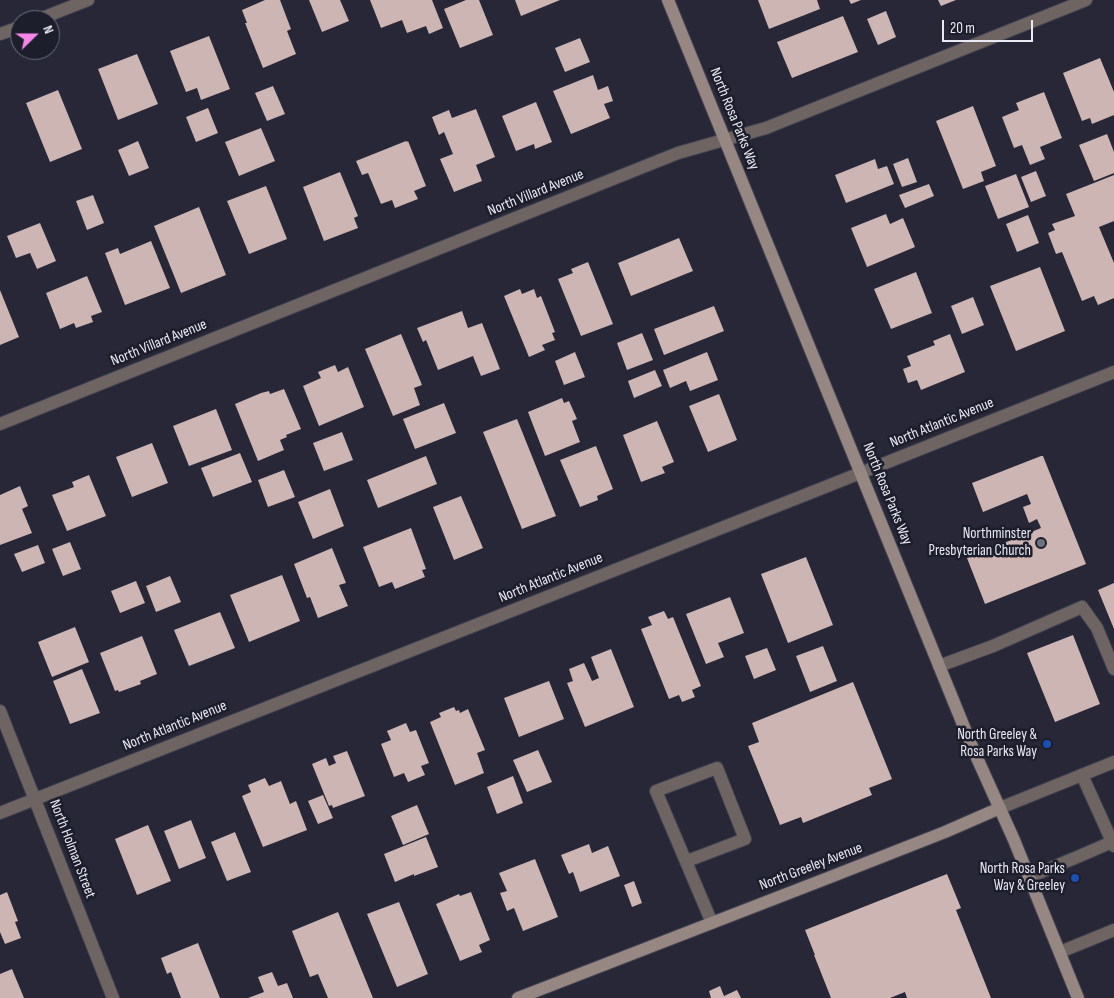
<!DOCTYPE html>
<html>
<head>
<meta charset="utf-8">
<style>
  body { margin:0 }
  #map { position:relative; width:1114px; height:998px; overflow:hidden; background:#272737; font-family:"Sofia Sans Condensed",sans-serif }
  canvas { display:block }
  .north { position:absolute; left:10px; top:10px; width:50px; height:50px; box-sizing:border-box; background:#1d1e2c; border:1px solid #6e6f7c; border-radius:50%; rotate:68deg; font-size:14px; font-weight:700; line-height:20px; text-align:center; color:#e8e9f3 }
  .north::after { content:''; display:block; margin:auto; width:18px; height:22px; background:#f987e9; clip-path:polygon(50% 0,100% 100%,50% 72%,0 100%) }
  .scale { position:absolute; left:942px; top:20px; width:91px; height:22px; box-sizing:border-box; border:2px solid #e8e9f3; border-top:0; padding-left:6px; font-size:15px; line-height:18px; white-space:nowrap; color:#e8e9f3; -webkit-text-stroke:4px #1d1e2c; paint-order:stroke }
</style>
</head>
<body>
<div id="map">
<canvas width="1114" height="998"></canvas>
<div class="north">N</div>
<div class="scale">20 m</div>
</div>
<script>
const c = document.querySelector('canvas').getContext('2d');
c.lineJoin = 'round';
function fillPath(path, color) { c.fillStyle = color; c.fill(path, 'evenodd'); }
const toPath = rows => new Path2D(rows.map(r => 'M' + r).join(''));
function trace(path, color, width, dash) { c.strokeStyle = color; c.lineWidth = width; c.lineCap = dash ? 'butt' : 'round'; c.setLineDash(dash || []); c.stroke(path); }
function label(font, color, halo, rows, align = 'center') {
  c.font = font + ' "Sofia Sans Condensed",sans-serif'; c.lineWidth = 5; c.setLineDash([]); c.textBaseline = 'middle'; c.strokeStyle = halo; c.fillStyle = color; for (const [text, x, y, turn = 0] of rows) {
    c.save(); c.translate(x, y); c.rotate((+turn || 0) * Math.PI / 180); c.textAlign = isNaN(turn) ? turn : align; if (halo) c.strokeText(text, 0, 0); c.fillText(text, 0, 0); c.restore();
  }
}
fillPath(toPath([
  [265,0,280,0,291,29,287,31,296,54,263,68,245,23,247,23,242,10],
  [309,0,340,0,349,21,322,32],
  [370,0,432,0,443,28,429,34,426,26,407,33,402,20,381,28],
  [466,0,479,0,493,35,460,48,444,9],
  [515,0,560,0,521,16],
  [758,0,817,0,820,9,769,29],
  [849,0,861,0,851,4],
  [938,0,956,0,941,6],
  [886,11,896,37,878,45,867,19],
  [843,16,858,52,792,78,777,42],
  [209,36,230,89,201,100,197,88,186,92,170,51],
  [580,38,590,62,565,72,555,48],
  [137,54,158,104,118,120,98,69],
  [1100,58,1114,92,1114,115,1092,124,1090,118,1082,121,1063,73],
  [593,75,598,90,608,86,613,101,604,104,610,118,571,134,553,91],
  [273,86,285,114,267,121,255,93],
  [58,90,82,149,50,162,26,103],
  [1044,92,1062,138,1040,147,1045,159,1030,165,1022,145,1014,148,1002,117,1019,110,1016,103],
  [536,102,552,142,535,149,534,144,516,151,502,116],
  [973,106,996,166,981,172,984,181,963,189,936,121],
  [208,108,218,133,196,142,186,117],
  [476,109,495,157,476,165,482,181,454,192,440,159,453,154,444,132,439,135,432,117,449,110,452,118],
  [261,128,275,161,239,176,225,142],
  [1107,134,1114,152,1114,173,1094,181,1079,145],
  [138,141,149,168,129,176,118,150],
  [406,141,407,142,408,141,426,186,414,191,418,199,395,208,392,200,381,204,368,173,362,175,356,161],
  [908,158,917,182,902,187,893,164],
  [875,159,878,169,887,166,894,184,846,203,835,175],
  [1036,171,1046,196,1031,202,1021,177],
  [340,172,358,216,354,218,358,228,324,241,303,187],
  [1016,174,1029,207,998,219,985,186],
  [1114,175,1114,221,1099,227,1114,263,1114,298,1098,305,1094,296,1082,301,1062,252,1056,254,1048,233,1055,230,1052,224,1075,216,1066,194],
  [929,184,934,196,905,208,899,195],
  [266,186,287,239,249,254,227,201],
  [93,195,104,223,87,230,76,201],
  [199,207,226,275,181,293,154,226],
  [886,214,890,224,903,218,915,247,867,267,851,228],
  [1028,215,1039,243,1017,252,1006,224],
  [40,223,56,261,37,269,30,253,16,258,7,236],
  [679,238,693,271,631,296,618,263],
  [151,241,170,288,125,305,105,253,118,248,120,254],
  [588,262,613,324,581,336,558,279,573,273,571,269],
  [1040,267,1065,331,1016,351,990,286],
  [916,272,932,313,891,329,874,289],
  [87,276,102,312,91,316,93,322,76,328,74,323,60,329,46,293],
  [520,289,522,294,534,289,537,298,541,296,555,332,552,333,555,340,542,345,545,350,529,357,504,296],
  [0,290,19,337,0,345],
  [973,297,984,325,962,334,951,306],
  [714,306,724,331,664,355,654,329],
  [462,311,468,328,482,323,500,369,481,376,473,356,438,370,426,340,423,342,417,328],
  [642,333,653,360,627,370,617,343],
  [401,334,422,385,414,388,420,405,393,416,365,349],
  [950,334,965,372,921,390,917,380,908,383,903,369,911,366,907,356,935,345,933,341],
  [575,352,585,377,564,385,555,361],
  [707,352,718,380,690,391,686,381,670,388,663,370],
  [335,365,338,372,348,367,364,407,319,426,303,386,321,378,318,372],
  [655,370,662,386,634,398,628,381],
  [284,389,301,429,286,435,287,437,280,440,284,450,258,461,235,404,261,393,269,391,270,394],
  [719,394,737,440,708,452,689,406],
  [562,398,564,403,569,401,577,419,572,421,580,442,545,456,528,412],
  [444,403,456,433,415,449,403,419],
  [216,409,232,450,189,466,173,426],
  [517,419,556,516,522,529,483,432],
  [657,421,674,462,662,467,665,473,641,482,623,435],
  [342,432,353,460,324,471,313,443],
  [152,443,168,483,132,497,116,457],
  [596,446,613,489,597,496,598,500,580,507,560,460],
  [240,453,252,482,213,497,201,468],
  [426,456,437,484,378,508,367,480],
  [1041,456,1043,456,1086,564,985,604,967,558,1041,528,1037,519,1029,523,1023,507,1031,504,1027,494,983,512,972,483],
  [284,470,295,497,268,507,258,480],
  [89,475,106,516,67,531,52,495,74,487,72,482],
  [20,486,28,506,22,509,32,533,0,545,0,495],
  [330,489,344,526,313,539,298,502],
  [461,496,483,548,454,560,433,507],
  [411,528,426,569,422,570,425,577,395,589,392,582,379,587,363,547],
  [70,542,81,569,63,576,52,549],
  [38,545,45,563,22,572,14,554],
  [332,548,346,583,339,585,348,606,318,618,310,597,307,598,294,564],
  [806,557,833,625,788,643,761,574],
  [282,575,300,621,249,642,230,595],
  [170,576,181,602,156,612,146,586],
  [136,581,145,603,120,613,111,591],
  [1114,583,1114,629,1098,590],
  [730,597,744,633,718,643,724,657,706,664,686,614],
  [664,611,668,619,673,617,701,686,692,690,695,697,682,702,679,695,669,699,641,629,652,625,648,617],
  [220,612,235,648,189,666,174,630],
  [75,627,89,662,52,677,38,642],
  [1073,635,1100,704,1055,722,1027,653],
  [142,636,157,674,140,681,141,684,119,692,118,690,115,691,100,653],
  [823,646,837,681,810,692,796,656],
  [767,648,776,670,754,679,745,656],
  [611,649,634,707,585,727,567,683,573,681,569,669,584,663,592,681,599,678,591,657],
  [82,669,100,713,70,724,53,681],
  [549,681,564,719,519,737,504,698],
  [853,682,892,779,869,788,872,795,803,823,801,817,780,825,748,746,759,742,752,723],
  [454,707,456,711,459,710,460,713,468,709,485,750,477,753,484,773,455,785,430,722,441,717,439,713],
  [406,723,410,732,416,730,429,763,421,766,425,775,408,782,404,773,394,777,381,744,391,740,387,731],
  [538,750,552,782,527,792,513,760],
  [347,751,365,796,333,808,332,805,329,806,312,764,326,758,329,766,336,763,333,756],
  [513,776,523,803,497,814,487,787],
  [265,778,269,786,281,781,290,804,296,801,307,830,263,847,242,796,251,792,248,785],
  [323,795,333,818,318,824,308,801],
  [417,805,429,834,403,845,391,816],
  [191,820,206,858,179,869,164,831],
  [148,825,171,881,137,895,115,839],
  [235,832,251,872,227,881,211,842],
  [426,837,438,867,414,876,414,874,395,882,384,854],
  [589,844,592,853,608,846,620,876,580,892,573,872,569,874,561,855],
  [535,859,558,917,523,931,514,908,507,911,500,893,507,891,499,873],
  [947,874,961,908,956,910,991,998,907,998,905,992,890,998,831,998,814,955,815,955,805,930],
  [634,881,642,903,632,907,624,885],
  [7,892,18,921,15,922,21,938,5,944,0,932,0,895],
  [471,892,490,940,479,945,482,952,460,961,436,904,459,894,460,896],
  [399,902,428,974,397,987,367,914],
  [338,912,373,998,328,998,318,974,310,977,292,931],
  [198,943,220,998,181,998,171,972,167,974,161,958],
  [12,969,24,998,0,998,0,974],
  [272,972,278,986,287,983,293,998,248,998,264,992,258,977],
  [720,986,724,996,737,990,741,998,711,998,709,991]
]), '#cdb5b3');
const service = toPath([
  [939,666,993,646,1082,607,1097,628,1114,669],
  [1082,775,1114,846],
  [687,861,745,839,717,768,656,791,712,923],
  [1029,877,1082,855,1114,841],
  [1060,952,1114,930]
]);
const minor = toPath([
  [37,20,88,0],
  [0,34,20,27],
  [0,424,678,153,766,128,1086,0],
  [0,711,113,998],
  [0,813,810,493,1114,372]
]);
const tertiary = toPath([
  [1000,808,1114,762]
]);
const secondary = toPath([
  [668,0,973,749,1014,840,1078,998],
  [518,998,833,876,945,832,1000,808]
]);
trace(service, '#424251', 14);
trace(minor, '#424251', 14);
trace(tertiary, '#424251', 14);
trace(secondary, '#424251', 14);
trace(service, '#6e6563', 12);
trace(minor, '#6e6563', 12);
trace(tertiary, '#6e6563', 12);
trace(secondary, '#968783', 12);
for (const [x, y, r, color] of [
  [1041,543,5,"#6b7280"],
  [1047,744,5,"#1a4fb4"],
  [1075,878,5,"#1a4fb4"]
]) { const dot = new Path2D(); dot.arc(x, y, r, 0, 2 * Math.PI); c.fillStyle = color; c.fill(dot); trace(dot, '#1d1e2c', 2); }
label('15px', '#e8e9f3', '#1d1e2c', [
  ["North Rosa Parks Way",734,119,68],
  ["North Villard Avenue",536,193,-22],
  ["North Villard Avenue",159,343,-22],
  ["North Atlantic Avenue",942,423,-22],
  ["North Rosa Parks Way",887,494,68],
  ["North Atlantic Avenue",551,578,-22],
  ["North Atlantic Avenue",175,726,-22],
  ["North Holman Street",72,849,69],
  ["North Greeley Avenue",811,867,-21]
]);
label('15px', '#e8e9f3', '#1d1e2c', [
  ["Northminster",1031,534],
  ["Presbyterian Church",1031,551],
  ["North Greeley &",1037,735],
  ["Rosa Parks Way",1037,752],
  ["North Rosa Parks",1065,869],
  ["Way & Greeley",1065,886]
], 'right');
</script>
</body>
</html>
